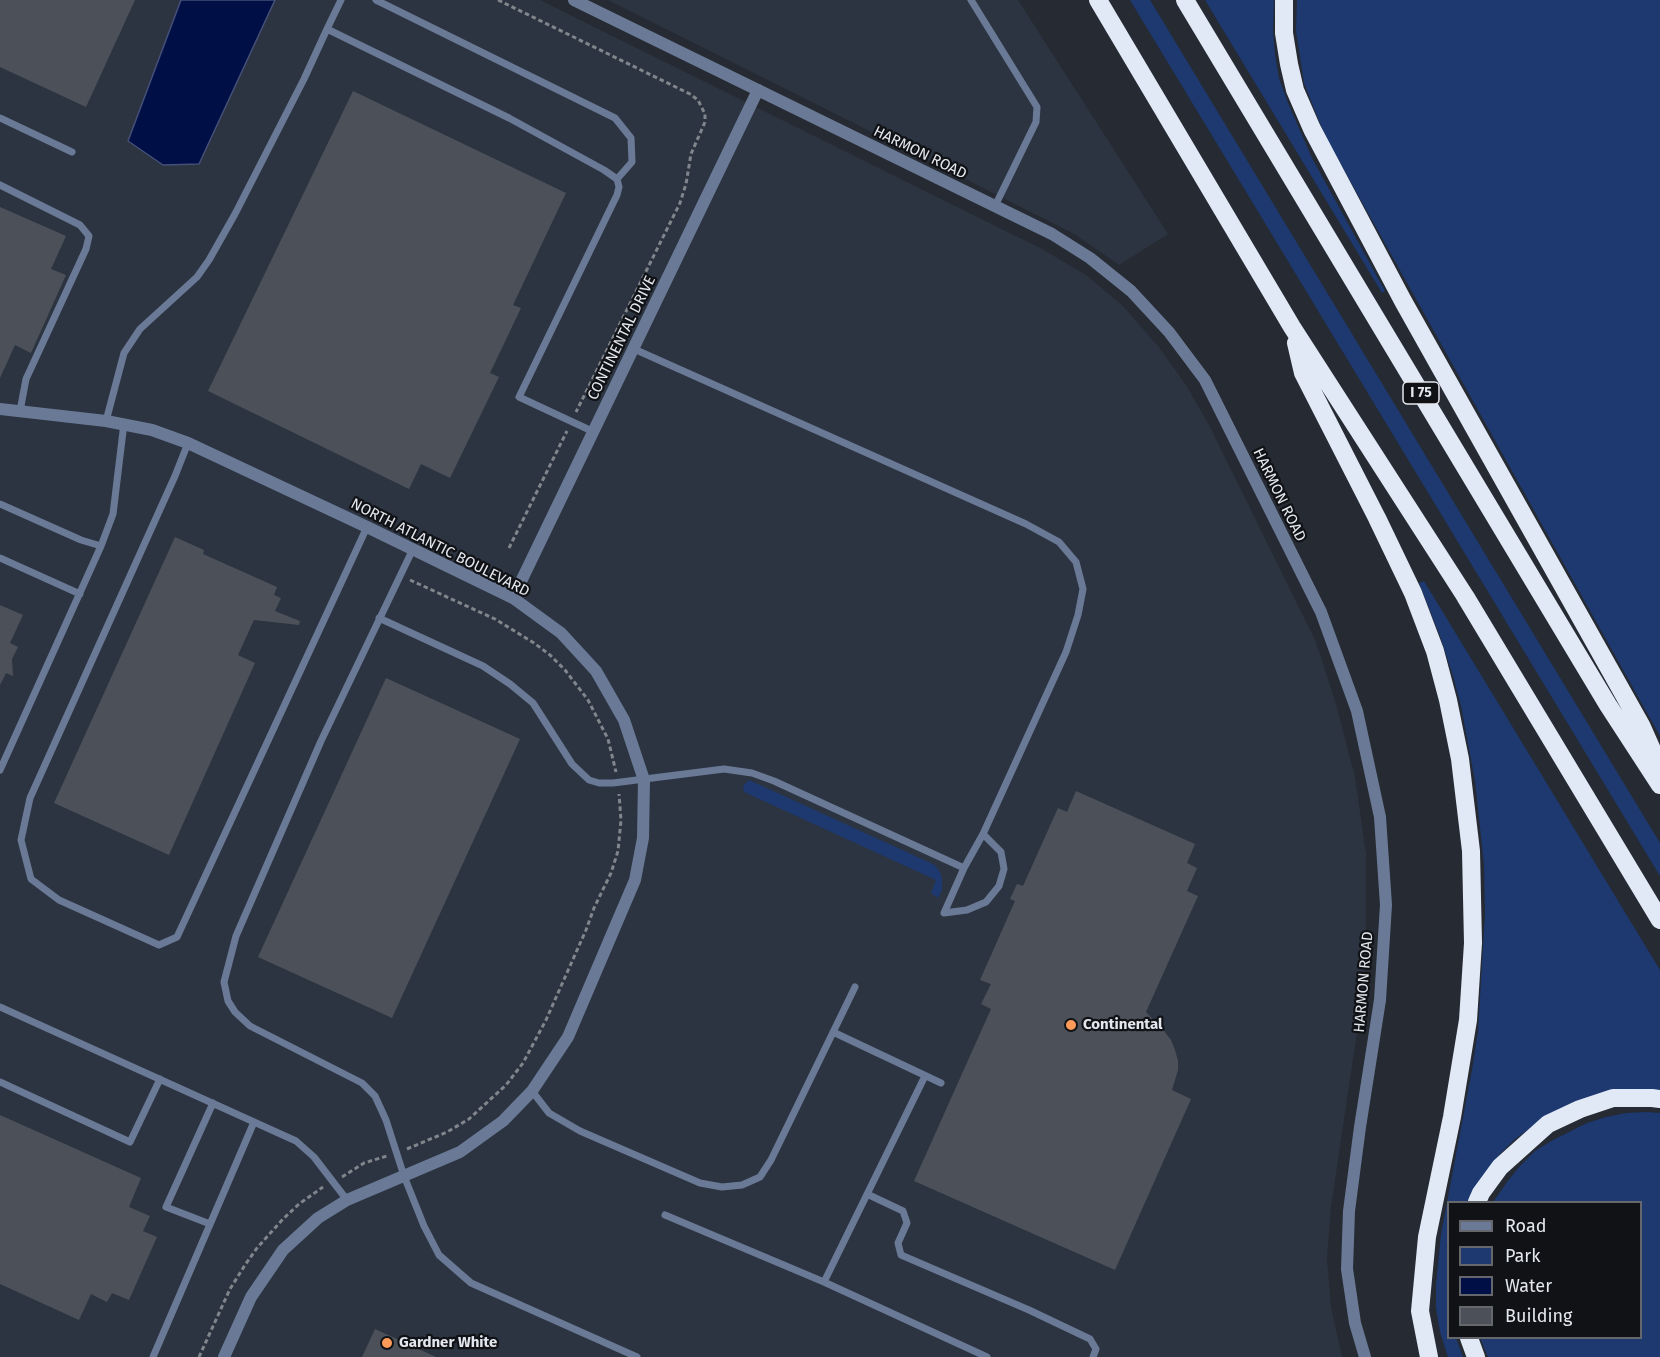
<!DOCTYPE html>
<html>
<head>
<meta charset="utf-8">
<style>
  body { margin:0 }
  #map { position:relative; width:1660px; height:1357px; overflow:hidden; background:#262a32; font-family:"Fira Sans",sans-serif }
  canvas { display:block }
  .legend { position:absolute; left:1447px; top:1201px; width:195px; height:138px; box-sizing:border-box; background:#101216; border:2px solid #65676c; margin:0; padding:8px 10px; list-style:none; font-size:18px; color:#e4e7ed }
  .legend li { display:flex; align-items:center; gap:12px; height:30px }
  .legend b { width:30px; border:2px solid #65676c }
</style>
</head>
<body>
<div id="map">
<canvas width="1660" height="1357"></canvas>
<ul class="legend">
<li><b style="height:8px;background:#6a7a96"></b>Road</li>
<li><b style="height:16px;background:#1d3970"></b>Park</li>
<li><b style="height:16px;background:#000f46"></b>Water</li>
<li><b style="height:16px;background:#4c5159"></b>Building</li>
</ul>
</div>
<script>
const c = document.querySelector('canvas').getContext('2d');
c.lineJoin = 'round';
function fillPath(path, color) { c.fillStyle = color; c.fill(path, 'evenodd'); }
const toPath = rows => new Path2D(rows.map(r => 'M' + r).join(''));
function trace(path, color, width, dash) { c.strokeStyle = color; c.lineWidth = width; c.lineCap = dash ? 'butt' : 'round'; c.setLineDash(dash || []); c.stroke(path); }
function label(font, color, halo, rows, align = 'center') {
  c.font = font + ' "Fira Sans",sans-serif'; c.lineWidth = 4.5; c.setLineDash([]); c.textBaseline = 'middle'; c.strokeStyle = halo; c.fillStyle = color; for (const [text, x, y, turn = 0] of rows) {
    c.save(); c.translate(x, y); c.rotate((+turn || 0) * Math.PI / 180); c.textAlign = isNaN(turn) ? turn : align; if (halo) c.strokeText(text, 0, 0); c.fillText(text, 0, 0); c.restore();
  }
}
fillPath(toPath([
  [0,0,540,0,1044,250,1086,275,1123,306,1158,346,1186,385,1209,425,1316,642,1336,704,1355,777,1366,854,1366,949,1363,992,1331,1207,1327,1258,1331,1307,1342,1357,0,1357],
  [608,0,1018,0,1168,234,1119,265,1076,235,1045,219]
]), '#2c3441');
fillPath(toPath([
  [1130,0,1150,0,1660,843,1660,876],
  [1205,0,1274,0,1273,31,1275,54,1279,78,1288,103,1312,158,1385,291,1382,293],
  [1297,0,1660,0,1660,736,1325,136,1304,83,1296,31],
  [1424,581,1660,970,1660,1092,1544,1118,1514,1140,1500,1154,1489,1168,1468,1202,1448,1202,1448,1338,1456,1338,1463,1357,1448,1357,1447,1354,1440,1332,1436,1308,1436,1285,1441,1234,1472,1070,1478,1031,1485,914,1484,865,1475,781,1461,706,1453,676,1440,636,1419,583],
  [749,780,935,865,940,872,942,879,942,890,938,898,931,893,936,880,744,792,743,786],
  [1646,1112,1660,1113,1660,1357,1488,1357,1480,1338,1640,1338,1640,1202,1493,1202,1507,1182,1520,1166,1535,1151,1553,1140,1587,1123,1606,1117,1626,1113]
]), '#1d3970');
const water = toPath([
  [181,0,275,0,199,164,163,165,128,141,181,0]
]);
fillPath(water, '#000f46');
trace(water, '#445078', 1.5);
fillPath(toPath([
  [0,0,135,0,86,107,0,67],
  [353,91,566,193,513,305,521,308,490,373,499,377,450,478,421,464,409,489,208,391],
  [0,207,66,236,51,269,66,275,31,353,15,345,0,378],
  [175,537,204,550,203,554,277,587,274,595,281,598,275,611,300,621,299,625,254,620,238,655,255,663,169,855,54,803],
  [0,605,23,615,10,643,18,647,12,659,13,676,6,673,0,685],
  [386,678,520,739,392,1018,258,957],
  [1076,791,1195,844,1187,863,1197,868,1187,891,1198,896,1146,1012,1164,1031,1171,1040,1175,1050,1178,1061,1178,1070,1172,1090,1191,1099,1115,1270,914,1181,991,1009,981,1004,991,984,980,980,1015,901,1010,899,1017,884,1023,886,1058,808,1067,812],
  [0,1115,141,1178,129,1207,150,1216,143,1231,157,1237,129,1300,112,1293,107,1302,91,1294,79,1320,0,1284],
  [375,1329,436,1357,362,1357]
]), '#4c5159');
trace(toPath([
  [498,0,690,94,698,100,705,114,705,122,691,154,686,184,680,203,576,412],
  [509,548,567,431],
  [410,580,495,619,534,643,550,655,565,670,588,700,608,739,616,772],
  [407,1149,447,1132,469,1119,506,1085,523,1063,546,1020,586,930,594,908,611,873,618,851,621,820,619,794],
  [342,1177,364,1163,387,1156],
  [199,1357,230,1289,245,1265,257,1248,283,1219,299,1204,323,1187]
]), '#81858c', 3, [4.5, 3]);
trace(toPath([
  [376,0,615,118,631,138,632,162,617,179],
  [971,0,1037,107,1036,122,995,206],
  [327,29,341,0],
  [0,118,72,152],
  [0,185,80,225,89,236,86,249,26,379,20,411],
  [634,349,1026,524,1059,542,1076,562,1083,589,1078,615,1066,652,983,834,964,868,944,913,967,910,986,902,999,886,1004,869,1001,852,983,834],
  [106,421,124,353,140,329,197,277,209,260,235,214,304,79,327,29,509,118,604,170,617,179,619,187,617,195,519,397,594,432],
  [188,443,175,476,30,798,21,840,31,879,59,900,159,945,177,937,367,527],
  [0,504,81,540,101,546],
  [413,549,321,741,236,936,224,982,228,1001,235,1012,250,1026,362,1083,375,1096,386,1120,404,1176,424,1226,439,1255,471,1283,637,1357],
  [0,558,80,594],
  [379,618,483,666,510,684,533,703,572,764,589,780,599,783,613,783,724,769,752,773,774,781,964,868],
  [0,770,101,546,113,514,124,423],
  [0,1007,296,1141,314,1157,347,1200],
  [833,1032,941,1083],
  [0,1082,130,1142,160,1079],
  [532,1091,549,1113,580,1131,700,1183,722,1187,742,1185,760,1177,771,1160,855,987],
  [867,1194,903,1211,907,1223,898,1243,901,1255,1029,1310,1090,1339,1096,1349,1093,1357],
  [665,1215,824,1282,987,1357],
  [210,1224,166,1207,213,1103],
  [824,1282,925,1076],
  [153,1357,254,1122]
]), '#6a7a96', 7);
trace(toPath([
  [0,409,106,421,152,430,188,443,367,527,513,598,561,633,596,671,624,720,644,780,643,838,635,880,568,1037,532,1091,503,1121,460,1152,347,1200,318,1218,283,1250,251,1297,224,1357],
  [513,598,758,90]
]), '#6a7a96', 12);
trace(toPath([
  [574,0,1052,234,1090,258,1131,291,1169,332,1205,380,1321,612,1357,711,1380,817,1386,905,1380,1000,1360,1127,1349,1211,1347,1269,1355,1323,1365,1357]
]), '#6a7a96', 12);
trace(toPath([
  [1098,0,1292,327,1465,596,1660,920],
  [1185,0,1608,705,1660,785],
  [1284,0,1284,33,1289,64,1295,90,1312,129,1403,301,1642,727,1660,768],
  [1296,343,1303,373,1377,518,1413,593,1435,651,1448,700,1460,759,1471,851,1473,943,1468,1020,1452,1117,1427,1237,1420,1311,1429,1357],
  [1477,1202,1481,1193,1500,1167,1548,1124,1580,1109,1613,1098,1652,1098,1660,1099],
  [1469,1338,1476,1357]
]), '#e1e9f7', 18);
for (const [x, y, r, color] of [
  [1071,1025,6,"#ff9b59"],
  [387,1343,6,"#ff9b59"]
]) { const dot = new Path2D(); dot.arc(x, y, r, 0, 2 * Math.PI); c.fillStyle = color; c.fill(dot); trace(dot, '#101216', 2); }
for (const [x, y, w] of [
  [1421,393,36]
]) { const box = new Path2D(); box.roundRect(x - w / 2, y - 11, w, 22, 4.5); c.fillStyle = '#101216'; c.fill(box); trace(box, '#e4e7ed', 1.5); }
label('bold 14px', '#e4e7ed', null, [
  ["I 75",1421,393]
]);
label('15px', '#e4e7ed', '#101216', [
  ["HARMON ROAD",920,153,26],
  ["CONTINENTAL DRIVE",622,338,-64],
  ["HARMON ROAD",1279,495,64],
  ["NORTH ATLANTIC BOULEVARD",440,548,27],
  ["HARMON ROAD",1364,982,-85]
]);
label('bold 15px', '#e4e7ed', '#101216', [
  ["Continental",1083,1025],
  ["Gardner White",399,1343]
], 'left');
</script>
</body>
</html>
